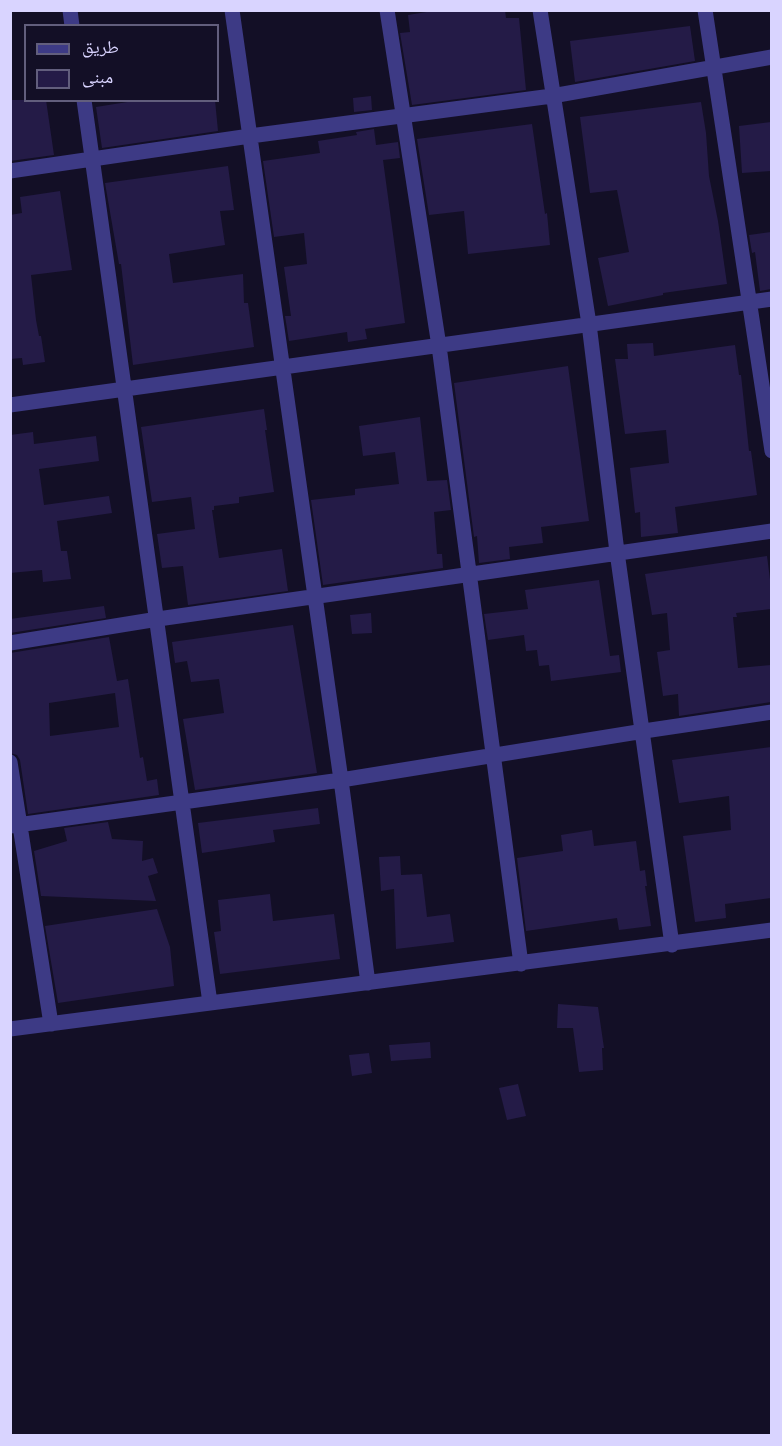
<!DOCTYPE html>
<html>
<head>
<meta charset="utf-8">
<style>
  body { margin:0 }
  #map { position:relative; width:782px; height:1446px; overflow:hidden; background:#130f26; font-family:"PT Sans Narrow","Noto Naskh Arabic",sans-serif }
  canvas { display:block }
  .frame { position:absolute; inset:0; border:12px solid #d9d4ff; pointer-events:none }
  .legend { position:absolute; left:24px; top:24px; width:195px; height:78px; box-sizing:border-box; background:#130f26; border:2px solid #625e7d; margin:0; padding:8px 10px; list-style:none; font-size:18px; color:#d9d4ff }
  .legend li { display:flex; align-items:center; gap:12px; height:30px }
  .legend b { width:30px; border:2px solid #625e7d }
</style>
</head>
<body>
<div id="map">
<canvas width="782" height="1446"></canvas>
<div class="frame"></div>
<ul class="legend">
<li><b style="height:8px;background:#3d3a85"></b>طريق</li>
<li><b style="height:16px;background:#241b47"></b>مبنى</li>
</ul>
</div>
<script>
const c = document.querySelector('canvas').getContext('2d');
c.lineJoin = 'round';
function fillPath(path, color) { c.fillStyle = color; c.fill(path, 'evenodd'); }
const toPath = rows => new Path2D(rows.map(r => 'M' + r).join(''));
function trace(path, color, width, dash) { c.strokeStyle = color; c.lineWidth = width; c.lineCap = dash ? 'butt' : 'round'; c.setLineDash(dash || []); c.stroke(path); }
fillPath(toPath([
  [439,10,505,10,506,18,519,18,526,90,412,105,400,33,410,32,408,15],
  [690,26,695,61,575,82,570,41],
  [371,96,372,110,354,112,353,98],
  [10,100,46,100,54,155,10,161],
  [140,100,215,100,218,131,102,148,96,107],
  [701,102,706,133,709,176,718,221,727,284,663,293,663,295,608,306,598,258,629,252,617,190,590,193,580,117],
  [771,122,771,171,742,173,739,126],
  [532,124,545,214,547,213,550,245,468,254,464,211,429,215,417,139],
  [374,129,376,145,398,142,400,158,383,160,405,323,365,329,367,339,348,342,347,332,289,341,285,316,291,316,284,267,307,264,304,233,274,237,263,161,320,153,318,141,357,135,356,132],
  [228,166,234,210,220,211,225,245,169,254,173,283,243,274,244,303,248,303,254,347,133,365,121,264,119,264,105,183],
  [60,191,72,270,31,275,36,320,39,336,41,336,45,362,23,365,22,358,10,359,10,215,22,213,20,197],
  [771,232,771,289,760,291,755,252,752,253,749,235],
  [653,343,654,356,735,345,739,375,741,375,749,451,751,451,757,495,675,507,678,533,641,537,640,512,635,513,630,468,669,463,666,430,625,434,615,359,628,359,627,344],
  [568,366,589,521,541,527,543,543,509,547,510,559,479,563,477,536,474,537,454,383],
  [264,409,267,430,265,430,274,492,239,497,239,503,214,506,214,510,212,510,219,558,282,549,288,591,188,605,183,566,162,568,157,534,195,529,191,497,152,502,141,427],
  [420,417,427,481,447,480,451,510,434,512,437,554,442,554,443,568,323,585,311,500,355,495,355,489,399,484,395,452,363,456,359,426],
  [33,432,34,444,96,436,99,461,39,469,44,505,109,496,112,513,57,521,61,551,67,551,71,579,43,582,42,570,10,573,10,435],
  [767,556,771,587,771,609,736,613,737,617,733,617,738,668,771,665,771,702,679,716,678,694,663,696,659,667,657,652,670,650,667,613,652,615,645,574],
  [599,580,610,656,619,655,621,672,551,681,549,665,539,666,537,650,526,651,524,635,488,640,484,614,528,609,525,590],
  [104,606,106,618,10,633,10,619],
  [371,613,372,633,352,634,350,615],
  [293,625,317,773,195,790,183,719,224,713,219,679,191,682,187,661,175,663,172,642],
  [109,637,117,681,128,679,140,758,143,757,147,781,157,779,159,795,28,814,20,760,17,755,10,753,10,653],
  [115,693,119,727,50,736,49,703],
  [771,747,771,898,725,904,726,918,695,922,683,836,731,830,729,796,679,803,672,760],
  [318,808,320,824,273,830,275,842,202,853,198,823],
  [108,822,112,839,143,841,142,861,153,858,158,873,148,876,156,901,41,896,34,851,67,841,64,828],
  [592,830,594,846,636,841,640,871,645,870,647,886,645,886,651,926,619,930,617,918,526,931,517,858,563,851,561,835],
  [400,856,401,875,422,874,427,917,450,914,454,942,396,949,394,889,381,891,379,857],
  [270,894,273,921,334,914,340,959,220,974,214,932,221,931,218,900],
  [157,909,170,947,174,986,58,1003,45,926],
  [558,1004,598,1007,604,1048,602,1048,603,1070,579,1072,573,1028,557,1028],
  [430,1042,431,1058,391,1061,389,1045],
  [369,1053,372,1073,352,1076,349,1055],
  [518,1084,526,1116,507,1120,499,1088]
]), '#241b47');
trace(toPath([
  [70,10,72,26],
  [232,10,341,780,368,983],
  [387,10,439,346,521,964],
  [540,10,589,324,617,552,672,945],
  [705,10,772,451],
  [84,100,210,1003],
  [10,171,250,136,552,96,772,57],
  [10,405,772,299],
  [10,643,158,619,772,531],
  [10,762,51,1024],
  [10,826,341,780,644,731,772,712],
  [10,1029,772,930]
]), '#3d3a85', 15);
</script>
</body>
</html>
